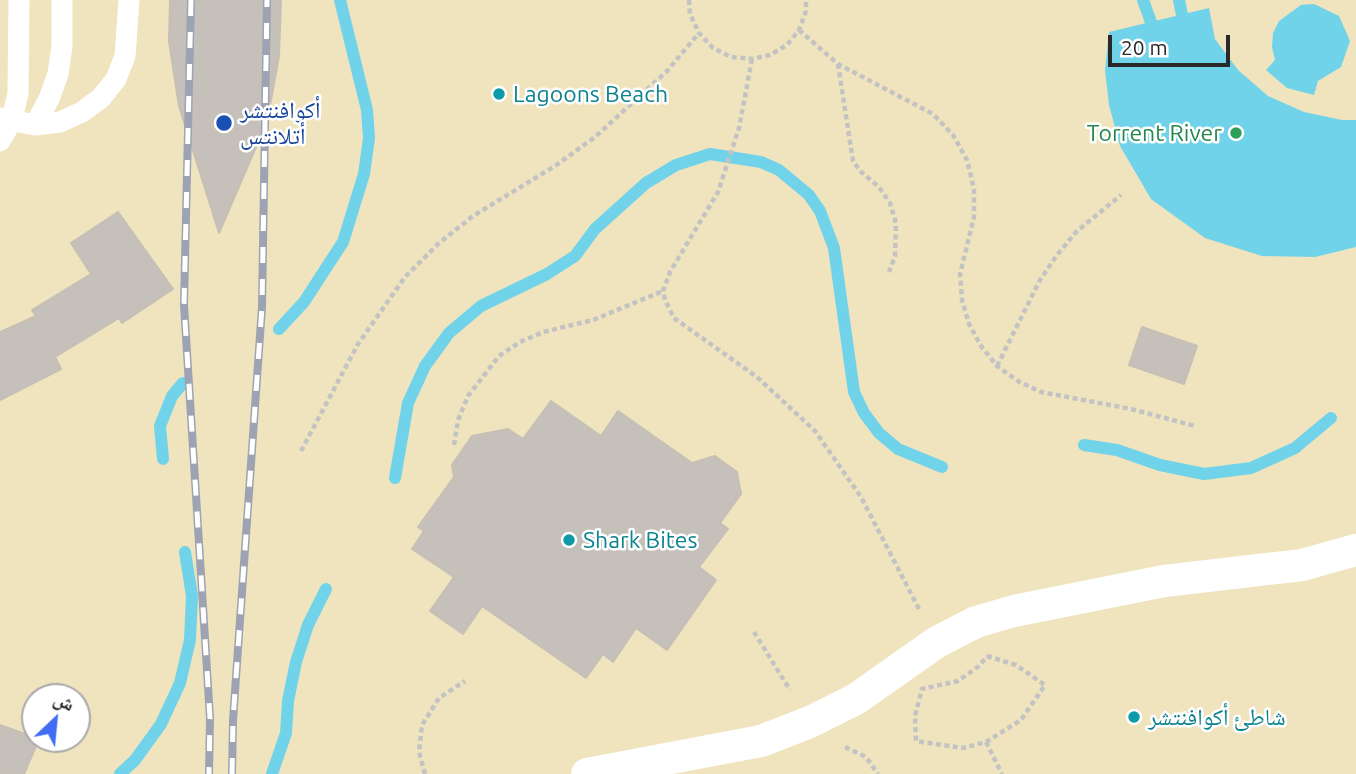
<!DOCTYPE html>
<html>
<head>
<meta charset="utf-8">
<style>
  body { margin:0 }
  #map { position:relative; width:1356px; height:774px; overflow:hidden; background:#ebe3db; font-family:Ubuntu,"Noto Naskh Arabic",sans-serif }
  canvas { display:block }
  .north { position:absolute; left:21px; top:683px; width:70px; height:70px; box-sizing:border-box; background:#fff; border:2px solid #a9a9a9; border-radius:50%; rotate:26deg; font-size:19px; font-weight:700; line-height:28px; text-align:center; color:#292929 }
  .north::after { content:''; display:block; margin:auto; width:24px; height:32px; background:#3f6ef4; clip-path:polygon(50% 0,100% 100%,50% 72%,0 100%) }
  .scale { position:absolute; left:1108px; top:35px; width:122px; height:32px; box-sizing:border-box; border:4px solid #292929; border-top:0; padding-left:9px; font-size:21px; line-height:24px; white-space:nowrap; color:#292929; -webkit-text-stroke:5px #fff; paint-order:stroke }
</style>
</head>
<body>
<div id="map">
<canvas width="1356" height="774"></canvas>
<div class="north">ش</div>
<div class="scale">20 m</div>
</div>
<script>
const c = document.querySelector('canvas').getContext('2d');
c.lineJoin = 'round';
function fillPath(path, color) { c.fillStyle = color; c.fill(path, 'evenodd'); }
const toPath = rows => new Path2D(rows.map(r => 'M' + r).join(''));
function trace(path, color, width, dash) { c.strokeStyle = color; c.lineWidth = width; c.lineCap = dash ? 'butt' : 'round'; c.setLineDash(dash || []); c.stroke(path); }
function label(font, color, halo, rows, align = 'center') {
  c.font = font + ' Ubuntu,"Noto Naskh Arabic",sans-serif'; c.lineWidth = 5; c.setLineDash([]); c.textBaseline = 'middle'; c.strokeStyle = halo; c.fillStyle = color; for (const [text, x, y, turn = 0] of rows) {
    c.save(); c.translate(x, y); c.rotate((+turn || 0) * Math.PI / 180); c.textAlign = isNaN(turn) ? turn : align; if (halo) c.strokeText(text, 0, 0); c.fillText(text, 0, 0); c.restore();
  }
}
fillPath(toPath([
  [0,0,1356,0,1356,774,0,774],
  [35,697,77,697,77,739,35,739]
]), '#efe4be');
fillPath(toPath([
  [1314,4,1339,16,1350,41,1341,67,1318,81,1314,95,1287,88,1266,70,1275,60,1272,47,1273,33,1279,21,1301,5],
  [1209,8,1215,39,1238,70,1268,96,1304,112,1342,120,1356,120,1356,247,1315,257,1262,256,1205,238,1151,199,1120,146,1109,105,1105,70,1109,32]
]), '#70d3ea');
trace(toPath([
  [1143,0,1156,36],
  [1179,0,1185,30],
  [279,329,304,302,343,242,364,174,369,138,367,110,340,0],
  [1084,445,1117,450,1160,465,1204,474,1251,468,1295,448,1331,418],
  [163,459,160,426,172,396,183,383],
  [395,478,408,403,425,366,449,333,481,306,547,274,575,256,595,229,646,183,676,165,710,154,761,162,779,170,809,195,820,211,834,248,854,392,864,413,879,433,898,449,942,467],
  [120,774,135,760,161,724,180,683,190,640,192,596,185,552],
  [272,774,286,733,288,701,296,662,308,625,326,589]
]), '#70d3ea', 12);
const building = toPath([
  [170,0,281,0,279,56,271,100,259,140,219,233,179,106,169,41,170,0],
  [118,212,173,289,122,323,119,318,55,357,61,369,0,400,0,332,36,316,32,310,91,274,71,243,118,212],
  [1142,327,1197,346,1184,384,1129,365,1142,327],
  [551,401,601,436,618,411,692,463,715,456,737,472,741,494,720,523,728,529,699,567,716,580,667,650,636,628,613,662,603,654,586,678,482,606,463,634,430,611,454,577,412,549,424,531,418,527,454,477,452,465,472,436,508,429,523,439,551,401],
  [0,725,39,739,24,774,0,774,0,725]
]);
fillPath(building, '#c6c0bb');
trace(building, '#c6bfb5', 2);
trace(toPath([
  [689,0,690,14,699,33,713,48,731,57,752,59,770,55,787,45,799,30,806,11,806,0],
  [799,30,838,64,933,114,953,135,967,160,974,189,974,217,960,274,962,300,969,324,981,346,997,366,1018,381,1041,392,1131,409,1195,426],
  [752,59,739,128,718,192,670,272,663,291,665,300,674,318,757,377,815,431,861,497,920,611],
  [838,64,853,161,860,171,879,187,890,203,896,223,895,256,889,272],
  [997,366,1040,280,1057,255,1076,232,1121,195],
  [454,445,458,420,468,396,499,356,520,342,543,332,593,320,663,291],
  [301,451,358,344,405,277,438,244,473,216,555,166,595,137,667,71,699,33],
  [754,632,790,690],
  [987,656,1016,665,1045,685,1021,720,986,742,963,748,916,741,915,716,922,689,958,681,979,666,987,656],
  [986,742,1002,774],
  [845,747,866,757,878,774],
  [425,774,419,752,422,725,439,698,465,681]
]), '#c3c3c3', 4.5, [5, 3.5]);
trace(toPath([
  [0,118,35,125,60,122,82,112,101,98,116,79,125,56,129,0],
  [35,125,49,99,58,74,62,46,62,0],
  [0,141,11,122,18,94,19,0]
]), '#fff', 21);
trace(toPath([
  [587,774,761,741,810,722,856,699,937,642,976,622,1014,611,1164,581,1302,565,1356,550]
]), '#fff', 32);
const rail = toPath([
  [191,0,184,305,210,718,209,774],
  [232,774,233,720,262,307,267,0]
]);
trace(rail, '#9ea3b3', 8);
trace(rail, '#fff', 5, [16]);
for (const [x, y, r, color] of [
  [499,94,7,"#0f9aa8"],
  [224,123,9,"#1a4fb4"],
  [1236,133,7,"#2e9e5b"],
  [569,540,7,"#0f9aa8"],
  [1134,717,7,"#0f9aa8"]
]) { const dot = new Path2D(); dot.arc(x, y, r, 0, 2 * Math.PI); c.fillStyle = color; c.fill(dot); trace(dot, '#fff', 2.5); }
label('23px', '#0d838f', '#fff', [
  ["Lagoons Beach",513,94],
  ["Shark Bites",583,540],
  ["شاطئ أكوافنتشر",1148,717]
], 'left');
label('23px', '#164399', '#fff', [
  ["أكوافنتشر",240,110],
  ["أتلانتس",240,136]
], 'left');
label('23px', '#27864d', '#fff', [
  ["Torrent River",1222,133]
], 'right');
</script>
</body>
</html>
